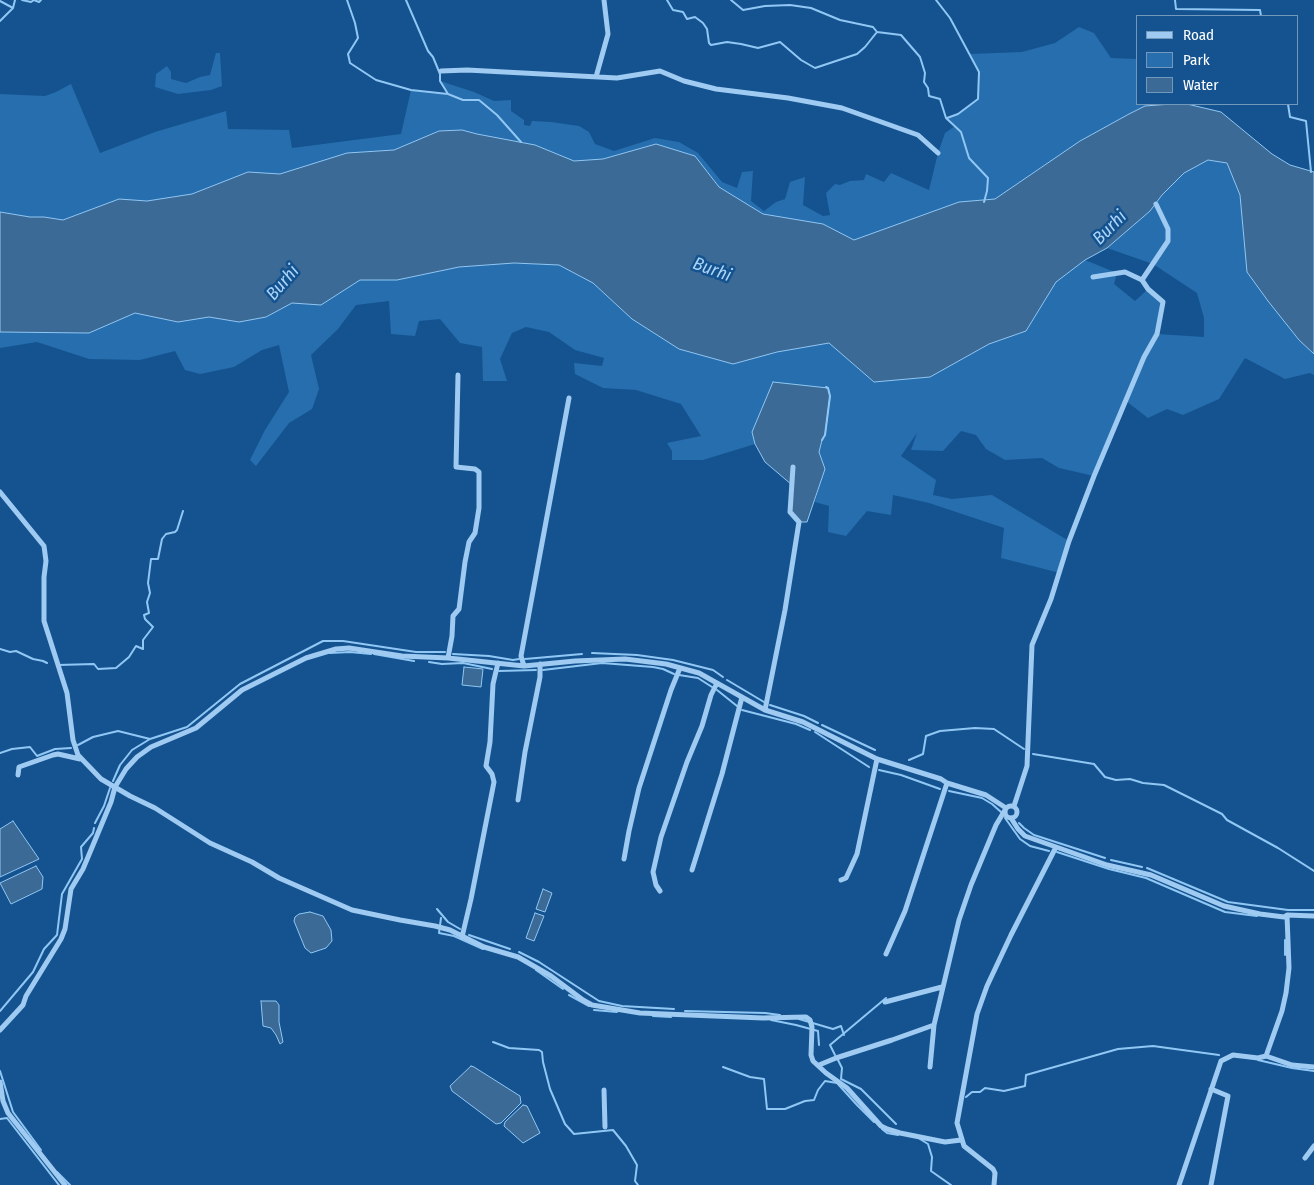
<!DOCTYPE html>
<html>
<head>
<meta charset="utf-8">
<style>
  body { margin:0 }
  #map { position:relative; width:1314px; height:1185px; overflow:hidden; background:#14538f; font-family:"Fira Sans Condensed",sans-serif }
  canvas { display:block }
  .legend { position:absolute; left:1136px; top:15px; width:162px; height:90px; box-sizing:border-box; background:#14538f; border:1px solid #7298bc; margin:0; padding:6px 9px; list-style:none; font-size:15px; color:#fff }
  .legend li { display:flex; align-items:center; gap:10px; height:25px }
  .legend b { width:25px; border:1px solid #7298bc }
</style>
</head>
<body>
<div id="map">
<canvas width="1314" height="1185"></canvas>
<ul class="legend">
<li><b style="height:6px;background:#9fcaf1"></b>Road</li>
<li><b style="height:14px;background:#266eae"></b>Park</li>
<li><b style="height:14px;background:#3c6a96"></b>Water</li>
</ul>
</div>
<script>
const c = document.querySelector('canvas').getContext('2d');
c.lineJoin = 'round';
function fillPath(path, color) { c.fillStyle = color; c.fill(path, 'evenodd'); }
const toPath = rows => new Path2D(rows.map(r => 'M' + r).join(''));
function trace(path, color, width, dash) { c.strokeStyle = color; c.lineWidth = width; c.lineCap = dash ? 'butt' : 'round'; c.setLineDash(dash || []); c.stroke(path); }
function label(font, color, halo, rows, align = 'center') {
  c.font = font + ' "Fira Sans Condensed",sans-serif'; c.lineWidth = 5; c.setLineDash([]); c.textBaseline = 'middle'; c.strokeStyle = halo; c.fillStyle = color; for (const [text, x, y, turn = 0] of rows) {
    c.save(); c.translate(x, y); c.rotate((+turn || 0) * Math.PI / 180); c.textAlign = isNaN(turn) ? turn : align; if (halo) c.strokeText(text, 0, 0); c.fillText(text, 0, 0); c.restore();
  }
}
fillPath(toPath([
  [1079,27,1094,33,1111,58,1138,59,1138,104,1171,104,1145,106,1129,114,1080,141,995,199,959,202,854,240,823,224,763,214,719,187,695,156,656,144,603,159,574,161,535,145,477,134,462,130,439,131,394,150,347,153,280,174,248,172,192,194,147,201,119,199,63,220,44,217,30,217,0,212,0,94,45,96,56,92,71,84,100,153,155,132,226,111,228,129,289,130,292,148,401,134,411,90,447,94,440,81,474,92,494,101,511,100,511,111,524,120,524,125,530,126,532,121,551,122,579,126,589,132,595,144,614,151,655,138,679,142,698,153,722,182,737,188,742,172,753,171,751,201,764,211,776,202,785,199,790,182,805,177,803,205,823,216,830,215,826,193,835,184,840,185,850,181,864,180,866,174,884,182,891,173,929,190,938,153,945,133,955,126,946,118,958,114,978,99,979,72,969,54,1022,52,1055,43],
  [216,53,220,53,222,86,211,90,178,94,155,87,156,74,167,66,171,72,171,79,186,83,200,77,210,75],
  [1208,160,1227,162,1240,195,1247,272,1268,301,1299,340,1314,354,1314,375,1310,373,1285,379,1245,358,1219,399,1183,415,1167,409,1148,418,1126,401,1094,476,1059,468,1042,458,1005,460,986,449,976,435,961,431,943,451,911,450,917,433,901,456,936,480,933,495,952,499,992,495,1069,541,1060,573,1001,558,1004,528,929,503,893,495,891,515,867,511,846,536,828,532,829,506,815,502,824,469,819,452,822,440,752,432,755,444,703,460,672,460,672,451,667,443,701,436,681,404,636,390,603,388,575,374,574,363,602,366,604,358,575,350,549,332,526,327,512,333,500,359,507,381,483,381,482,347,460,343,440,319,419,321,415,336,391,334,389,301,356,305,338,329,311,355,319,389,312,409,289,423,256,466,250,460,265,430,289,392,279,345,262,350,234,367,200,374,185,370,175,351,140,360,89,359,37,342,0,348,0,332,89,333,135,313,178,322,209,317,239,322,266,317,292,303,321,305,360,280,397,280,459,267,514,263,559,265,593,283,632,319,679,349,733,364,777,352,829,343,874,382,930,377,989,344,1026,331,1056,282,1085,260,1117,273,1114,284,1135,301,1148,289,1163,302,1157,334,1204,337,1204,318,1197,293,1153,264,1107,248,1150,211,1162,195,1184,173]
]), '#266eae');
const water = toPath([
  [1171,104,1187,104,1221,112,1272,154,1290,165,1314,172,1314,354,1299,340,1268,301,1247,272,1240,195,1227,163,1208,160,1184,173,1162,195,1150,211,1107,248,1085,260,1056,282,1026,331,989,344,930,377,874,382,829,343,777,352,733,364,679,349,632,319,593,283,559,265,514,263,459,267,397,280,360,280,321,305,292,303,266,317,239,322,209,317,178,322,135,313,89,333,0,332,0,212,30,217,44,217,63,220,119,199,147,201,192,194,248,172,280,174,347,153,394,150,439,131,462,130,477,134,535,145,574,161,603,159,656,144,695,156,719,187,763,214,823,224,854,240,959,202,995,199,1080,141,1129,114,1145,106,1171,104],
  [773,382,828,388,830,396,825,435,822,440,819,452,825,469,807,522,799,522,790,512,792,485,765,462,755,444,752,432,773,382],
  [464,667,483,669,481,687,462,685,464,667],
  [13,821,39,859,0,877,0,829,13,821],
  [36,866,43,877,42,889,11,904,0,883,36,866],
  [543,889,552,893,545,912,536,909,543,889],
  [310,912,323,916,331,930,332,941,326,948,311,953,305,948,294,921,295,917,299,914,310,912],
  [535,913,544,916,534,941,526,938,535,913],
  [261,1001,276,1001,279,1005,279,1022,283,1042,280,1044,276,1035,271,1028,263,1026,261,1001],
  [471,1066,474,1067,520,1096,521,1103,501,1123,496,1124,452,1091,450,1086,471,1066],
  [523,1105,527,1106,540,1133,523,1143,504,1126,505,1122,523,1105]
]);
fillPath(water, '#3c6a96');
trace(water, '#91c7f4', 1);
trace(toPath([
  [22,0,31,2,34,0,39,2,41,0],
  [347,0,355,23,358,38,348,54,350,63,376,80,411,90,448,94],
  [406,0,428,51,433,57,440,74,440,81,448,94,463,100,479,100,497,115,521,142],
  [667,0,673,10,683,12,687,19,695,17,703,23,707,29,709,43,711,45,727,42,741,44,758,48,780,42,801,60,815,68,857,54,865,47,877,32,901,35,920,57,925,73,924,82,928,88,929,96,940,99,946,118,961,132,969,158,988,178,987,191,984,202],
  [731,0,743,10,765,6,790,5,811,8,840,20,873,27,877,32],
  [936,0,950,18,979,72,978,99,958,114,947,118],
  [1175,0,1176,9,1260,10,1261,16],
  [0,1,13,8,15,0],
  [0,21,13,8],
  [1288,104,1290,117,1306,121,1311,172],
  [822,440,825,435,830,396,828,388,826,387],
  [0,649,10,652,16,651,33,659,43,661,47,663],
  [330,653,350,652,371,654],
  [592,653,637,655,673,660,713,670,723,677],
  [374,654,414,661],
  [453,654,489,656,513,660,519,659],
  [525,659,582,654],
  [429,662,442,664,463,663,492,669],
  [58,665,94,664,98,669,116,668,129,657,136,646,143,649,143,640,153,627,145,619,144,615,149,613,147,602,150,593,148,583,151,559,158,559,162,539,166,534,175,532,177,530,183,511],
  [543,670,602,663,653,667,663,669,674,674],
  [499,671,536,670],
  [679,675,698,678,712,687],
  [727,680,764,702],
  [717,690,737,706],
  [770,705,804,716,818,723],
  [742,710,796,724,810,730],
  [822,725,875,750],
  [815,732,869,767],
  [78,745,93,737,118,731,150,739],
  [0,753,12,749,30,747,37,756,55,749,71,748],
  [1033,754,1094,764,1105,777,1116,780,1130,779,1143,783,1164,785,1222,814,1227,820,1278,848,1314,871],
  [909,760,923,754,926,736,940,731,975,728,994,729,1024,749],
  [879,770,901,775,940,789],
  [113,781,120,765,132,750,150,739,187,727,240,684,323,641,343,641,416,652,445,652],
  [949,791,982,798,992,804,1001,812],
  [1005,818,1020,839,1030,846,1049,851],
  [95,823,104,806,110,788],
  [1019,823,1024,828,1034,835,1105,858],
  [1057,852,1109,869,1146,878,1225,912,1257,916],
  [1111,860,1142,867],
  [1147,868,1228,902,1288,910,1314,910],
  [437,909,448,922,460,929],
  [441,918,439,933,454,936,483,949],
  [469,935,510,949],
  [519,952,539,962,599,1001,622,1006,674,1009],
  [1285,955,1285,940],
  [536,970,563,989],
  [569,995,589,1006],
  [594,1010,617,1012],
  [0,1011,33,972,44,949,57,935,62,894,82,859,81,847,93,833,94,828],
  [685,1011,765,1013,780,1015],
  [653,1016,671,1017],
  [799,1019,833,1029,841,1026,844,1035],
  [771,1020,796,1025,818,1031,819,1045],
  [493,1042,509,1048,539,1050,542,1052,543,1062,550,1089,565,1124,574,1134,613,1130,626,1146,637,1165,635,1181,638,1185],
  [835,1055,830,1045,886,998],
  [838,1060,842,1068,841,1079,861,1089,896,1124],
  [1258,1060,1292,1068,1314,1071],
  [723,1067,750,1077,764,1079,767,1109,785,1109,805,1101,814,1100,818,1090,825,1081,837,1083,857,1105,874,1122],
  [0,1071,13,1112,41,1150],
  [966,1097,972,1092,980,1092,985,1088,1004,1091,1025,1086,1026,1075,1118,1049,1153,1046,1219,1055],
  [0,1119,7,1118,59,1185],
  [882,1129,887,1133,898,1135],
  [920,1139,928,1144,932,1157,931,1171,951,1185],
  [57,1172,70,1185]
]), '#91c7f4', 2);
trace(toPath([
  [441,71,467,70,617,78,660,71,684,81,716,89,788,98,842,108,918,135,938,153],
  [596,77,608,34,604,0],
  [1142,280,1168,241,1168,229,1156,204],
  [0,492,44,546,46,561,44,577,44,621,67,693,73,740,78,755,101,779,130,796,155,808,210,843,252,862,279,878,352,910,400,920,435,926,450,930,484,947,518,957,551,976,583,1000,592,1005,640,1013,763,1018,806,1017,810,1020,812,1027,811,1055,813,1061,826,1073,847,1088,881,1126,887,1129,900,1133,945,1142,961,1140],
  [448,658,452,636,453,616,459,609,465,562,469,542,475,533,479,508,479,472,475,469,456,467,458,375],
  [524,666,521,656,569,398],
  [765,710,785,610,799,522,790,512,793,467],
  [18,775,19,767,53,755,58,754,80,759],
  [518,800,525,752,540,677,540,664],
  '1005 812a6 6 0 1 1 12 0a6 6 0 1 1-12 0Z',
  [1014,806,1027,766,1032,645,1051,599,1069,541,1094,476,1144,357,1157,334,1163,302,1148,289,1142,280,1125,272,1093,277],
  [1011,818,1018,829,1025,836,1107,865,1151,875,1224,906,1260,914,1284,917,1287,915,1314,916],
  [624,859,629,831,639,788,671,690,680,668],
  [692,870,722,774,742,697],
  [841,880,846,878,857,854,877,759],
  [660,891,656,885,653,872,661,837,687,762,702,726,711,695,717,683],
  [462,937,471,899,494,782,492,774,486,766,490,742,493,684,498,663],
  [886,954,905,911,947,783],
  [885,1002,942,987],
  [0,1030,23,1005,26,996,61,939,65,929,71,889,83,869,111,802,115,787,126,769,137,757,151,747,196,728,242,690,306,658,336,649,349,648,402,656,448,658,524,666,575,661,625,659,666,664,699,673,765,710,803,722,877,759,941,779,947,783,986,795,1006,808],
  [1266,1056,1282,1011,1286,993,1289,968,1287,915],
  [819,1065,836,1058,892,1040,934,1025],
  [930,1067,934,1025,959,920,971,885,996,825,1005,810],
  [0,1082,3,1101,8,1113,65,1185],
  [604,1090,605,1127],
  [1305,1158,1314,1146],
  [994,1185,995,1173,993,1169,964,1146,957,1123,977,1014,987,986,1011,935,1056,847],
  [1179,1185,1221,1061,1233,1055,1258,1058,1266,1056,1292,1065,1314,1067],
  [1211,1185,1228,1096,1211,1089]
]), '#9fcaf1', 5);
label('italic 18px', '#abd4f8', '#14538f', [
  ["Burhi",1110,228,-45],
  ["Burhi",712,270,20],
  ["Burhi",283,283,-49]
]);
</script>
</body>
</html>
